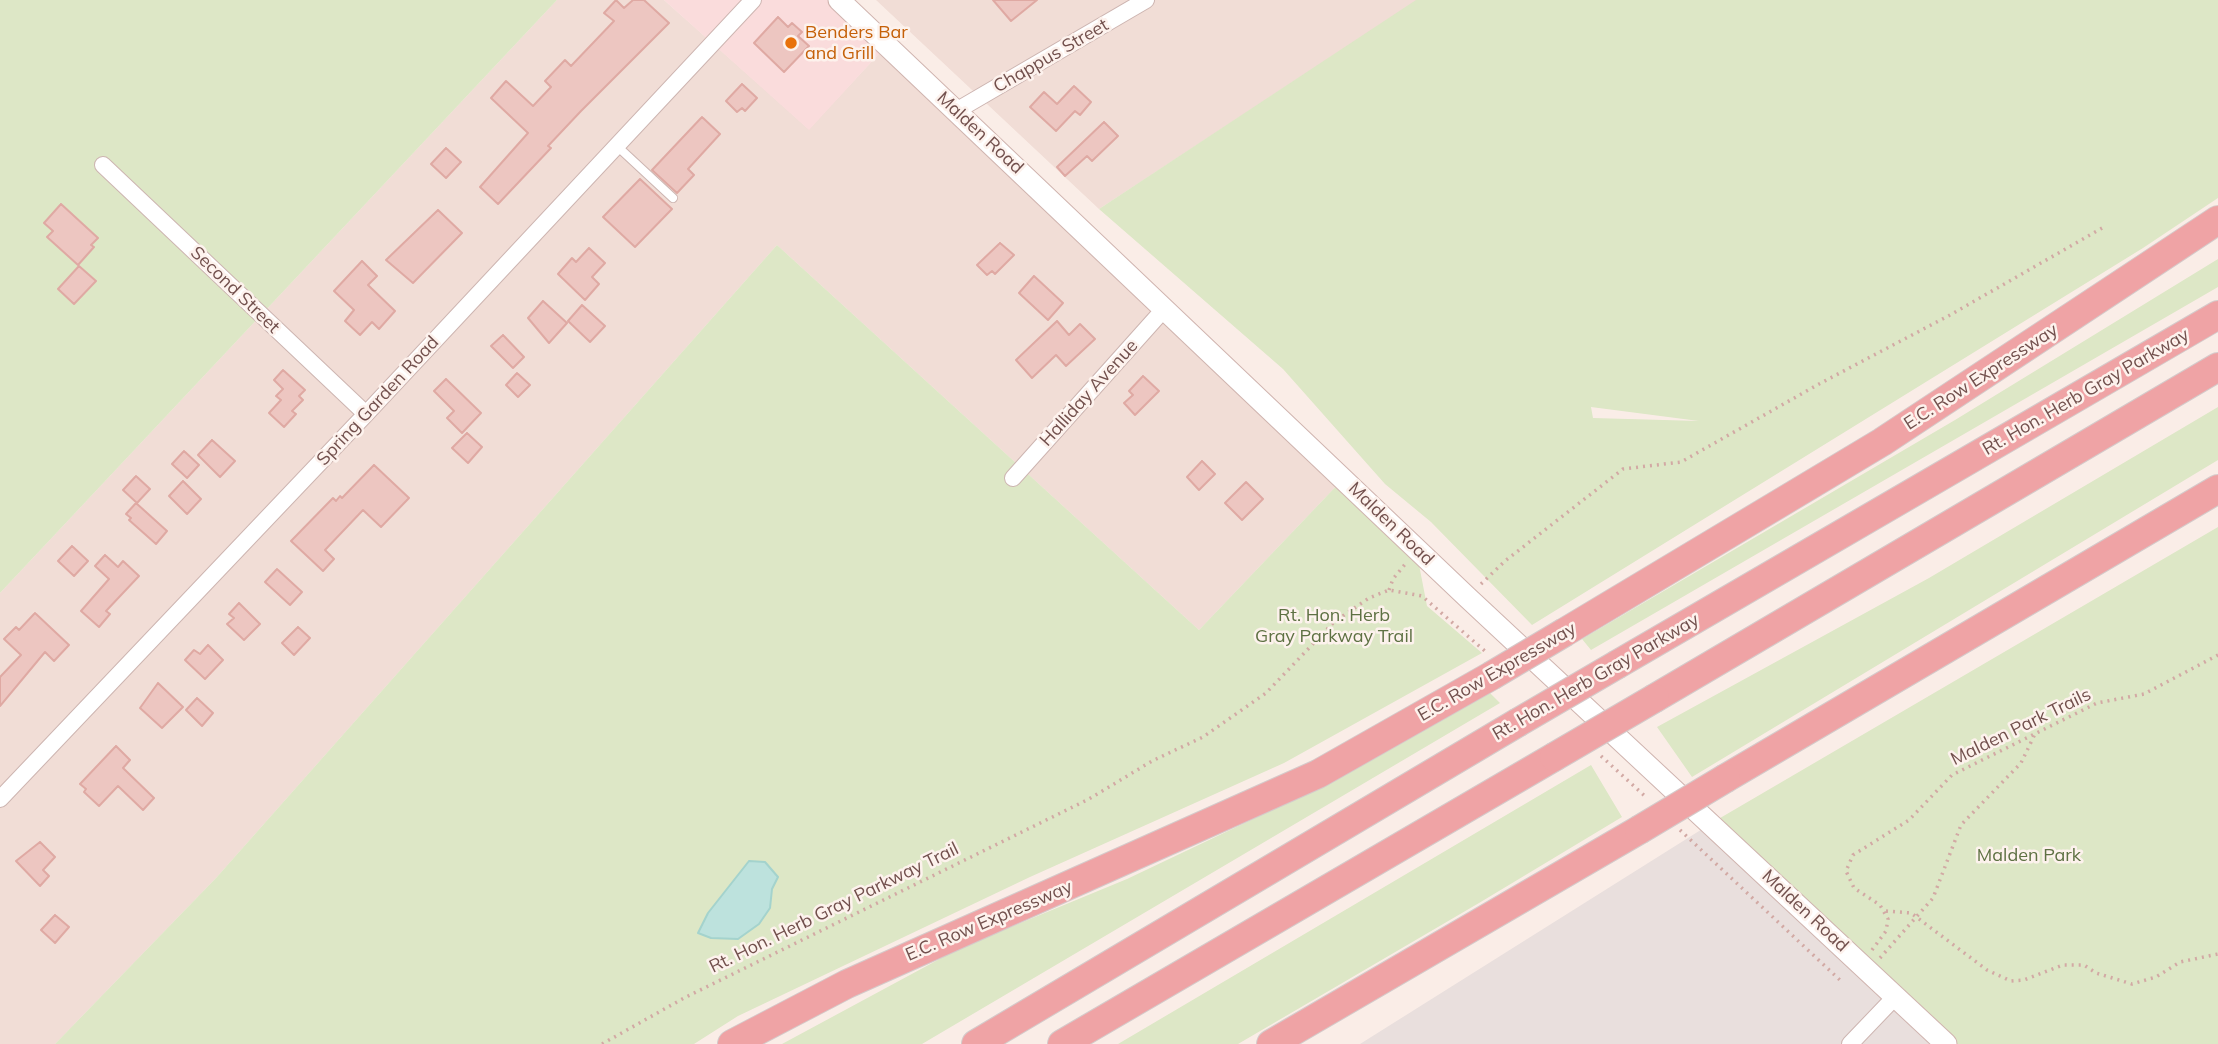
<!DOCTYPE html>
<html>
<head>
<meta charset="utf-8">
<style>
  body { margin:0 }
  canvas { display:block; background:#faede7 }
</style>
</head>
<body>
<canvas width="2218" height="1044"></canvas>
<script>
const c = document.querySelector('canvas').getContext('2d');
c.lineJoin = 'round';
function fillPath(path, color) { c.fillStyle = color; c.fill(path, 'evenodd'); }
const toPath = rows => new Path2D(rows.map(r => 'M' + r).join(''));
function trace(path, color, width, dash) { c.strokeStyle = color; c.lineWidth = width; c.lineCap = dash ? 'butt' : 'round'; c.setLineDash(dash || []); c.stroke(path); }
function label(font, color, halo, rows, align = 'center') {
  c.font = font + ' Mulish,sans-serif'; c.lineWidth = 5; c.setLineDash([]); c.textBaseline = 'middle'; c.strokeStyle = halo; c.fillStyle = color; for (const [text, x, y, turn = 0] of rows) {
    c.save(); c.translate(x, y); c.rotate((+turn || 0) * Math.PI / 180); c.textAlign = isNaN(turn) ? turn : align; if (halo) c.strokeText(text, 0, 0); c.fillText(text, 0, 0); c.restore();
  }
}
fillPath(toPath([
  [557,0,664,0,809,129,887,45,1343,479,1199,630,777,245,216,878,55,1044,0,1044,0,593],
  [876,0,1418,0,1099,209]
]), '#f1ddd6');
fillPath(toPath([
  [664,0,839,0,887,45,809,130]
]), '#fadcdc');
fillPath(toPath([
  [1715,821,1950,1044,1360,1044]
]), '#e9dfdd');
fillPath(toPath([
  [0,0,557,0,0,593],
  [1416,0,2218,0,2218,198,2143,248,1532,625,1431,522,1385,484,1283,369,1099,209],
  [1591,407,1699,421,1593,418],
  [777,245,1199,630,1343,479,1416,549,1427,606,1482,653,1284,763,1030,877,738,1016,694,1044,55,1044,216,878],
  [2218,259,2218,287,1591,650,1582,639,1955,420],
  [2218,407,2218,460,1692,777,1657,727,1929,578],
  [2218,527,2218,1044,1950,1044,1715,821],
  [1487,690,1500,703,922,1044,782,1044,960,948,1127,879,1329,783],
  [1591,765,1622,817,1479,903,1238,1044,1118,1044]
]), '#dde7c6');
const water = toPath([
  [749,861,765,862,778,877,772,889,770,908,759,924,738,939,711,938,698,933,708,913,749,861]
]);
fillPath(water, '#bde2dd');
trace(water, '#a4d3cd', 2);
const building = toPath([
  [616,0,624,8,633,0,644,0,669,23,581,111,548,146,551,148,498,204,480,187,528,133,491,98,506,81,533,106,551,87,545,81,565,60,571,66,614,21,604,13,616,0],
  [993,0,1037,0,1011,21,993,0],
  [778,17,788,27,792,23,802,32,798,36,809,46,784,72,754,43,778,17],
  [742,84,757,98,745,111,742,108,737,112,726,101,742,84],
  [1074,86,1091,102,1080,115,1075,111,1056,131,1030,107,1044,92,1057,104,1074,86],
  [702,117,720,134,688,169,694,175,677,193,652,170,702,117],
  [1104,122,1118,136,1092,161,1087,156,1065,176,1057,167,1104,122],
  [446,148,461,162,446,178,431,164,446,148],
  [640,179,672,209,635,247,603,217,640,179],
  [61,204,98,238,91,245,94,247,78,265,47,237,53,231,44,223,61,204],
  [438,210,462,233,413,283,386,260,438,210],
  [1000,243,1014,255,995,274,992,271,987,275,977,265,1000,243],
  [589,248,605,263,592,277,599,284,585,300,558,274,572,258,576,262,589,248],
  [362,261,377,276,368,285,395,311,379,329,372,322,360,335,345,321,354,310,334,291,362,261],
  [79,266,96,281,74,304,58,289,79,266],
  [1034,276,1063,303,1048,320,1019,293,1034,276],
  [543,301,567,323,549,343,528,318,543,301],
  [582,305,605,326,590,342,568,321,582,305],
  [1057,321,1069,335,1080,324,1095,339,1066,366,1056,355,1032,378,1016,360,1057,321],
  [503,335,524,357,513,368,491,346,503,335],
  [283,370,305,390,299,396,303,400,292,411,296,414,284,427,269,413,281,400,276,396,283,389,274,380,283,370],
  [517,373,530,385,518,397,506,385,517,373],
  [1143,376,1159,391,1135,415,1124,403,1133,395,1129,391,1143,376],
  [446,379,481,413,462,433,447,418,454,411,434,391,446,379],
  [467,433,482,447,468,463,452,448,467,433],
  [212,440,235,461,220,477,198,455,212,440],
  [184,451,199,465,187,478,172,464,184,451],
  [1202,461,1215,474,1199,490,1187,477,1202,461],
  [374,465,409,498,381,527,363,510,325,550,334,559,323,571,291,541,333,498,336,501,340,496,342,498,374,465],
  [136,476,150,489,137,503,123,490,136,476],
  [183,481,201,499,187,514,169,496,183,481],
  [1246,482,1263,499,1242,520,1225,503,1246,482],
  [136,503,167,531,156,544,129,520,131,518,126,514,136,503],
  [72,546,88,561,74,576,58,561,72,546],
  [105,555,118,567,123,561,139,576,106,611,110,614,99,627,81,611,109,579,95,566,105,555],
  [277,569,302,592,290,605,265,582,277,569],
  [239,603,260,624,244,640,227,624,234,618,229,614,239,603],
  [35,613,69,645,54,661,45,652,0,706,0,677,21,655,4,639,16,627,19,630,35,613],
  [298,627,310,638,294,655,282,643,298,627],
  [208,645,223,660,205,679,185,660,194,650,200,654,208,645],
  [158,683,183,707,162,728,140,708,158,683],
  [197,698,213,713,202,726,186,710,197,698],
  [116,746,130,760,123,768,154,798,143,810,118,786,99,806,84,792,86,789,80,784,116,746],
  [40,842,55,857,43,870,49,876,40,886,16,861,40,842],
  [55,915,69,927,55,943,41,930,55,915]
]);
fillPath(building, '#edc6c1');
trace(building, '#dfa9a3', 2);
const service = toPath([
  [617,146,673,198]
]);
const minor = toPath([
  [956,111,1146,0],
  [103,165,366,414],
  [1013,478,1165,308],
  [0,799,366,414,753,0],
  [1850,1044,1895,997]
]);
const secondary = toPath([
  [839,0,1467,597,1946,1044]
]);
const motorway = toPath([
  [1565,632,1882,442,2218,220],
  [1618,664,2218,315],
  [1655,698,2218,367],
  [1726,778,2218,489],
  [732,1044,847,984,1318,774,1491,676],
  [976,1044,1517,723],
  [1062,1044,1554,757],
  [1271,1044,1639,830]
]);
trace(service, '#cdb5b1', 10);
trace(minor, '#cdb5b1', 18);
trace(secondary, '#d0b4af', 23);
trace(motorway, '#d5caca', 30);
trace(toPath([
  [1481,584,1505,561,1623,469,1681,462,1819,384,1950,315,2104,227],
  [1389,590,1393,579,1406,563],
  [1601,756,1647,798],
  [1680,830,1842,982],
  [1886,911,1911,913,1987,970,2011,981,2024,980,2063,965,2084,965,2096,973,2132,984,2156,977,2180,962,2218,954],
  [1872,950,1886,931,1888,919,1880,905,1854,888,1846,871,1853,855,1909,820,1952,775,2097,703,2144,694,2218,655],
  [1880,958,1933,898,1961,825,2021,763,2035,734],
  [602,1044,684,998,1089,799,1152,761,1203,737,1266,693,1334,622,1369,598,1389,590,1422,596,1486,652]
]), '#d2a9a4', 3.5, [2, 5]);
trace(service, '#fff', 8);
trace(minor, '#fff', 16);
trace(secondary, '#fff', 21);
trace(motorway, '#efa3a5', 28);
const motorwayBridge = toPath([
  [1491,676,1565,632],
  [1517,723,1618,664],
  [1554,757,1655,698],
  [1639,830,1726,778]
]);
trace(motorwayBridge, '#d5caca', 30, []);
trace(motorwayBridge, '#efa3a5', 28);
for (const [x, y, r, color] of [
  [791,43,7,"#e8710a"]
]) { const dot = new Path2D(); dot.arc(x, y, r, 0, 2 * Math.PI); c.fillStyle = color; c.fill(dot); trace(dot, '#fdf2ed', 2.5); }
label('18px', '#c56008', '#fdf2ed', [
  ["Benders Bar",805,33],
  ["and Grill",805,54]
], 'left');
label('18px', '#72504d', '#fdf2ed', [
  ["Chappus Street",1051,56,-30],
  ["Malden Road",980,133,43],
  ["Second Street",235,290,44],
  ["E.C. Row Expressway",1981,377,-33],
  ["Rt. Hon. Herb Gray Parkway",2086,392,-30],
  ["Halliday Avenue",1089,393,-48],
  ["Spring Garden Road",378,401,-47],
  ["Malden Road",1391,524,44],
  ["E.C. Row Expressway",1497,672,-30],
  ["Rt. Hon. Herb Gray Parkway",1596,677,-30],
  ["Malden Park Trails",2021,727,-26],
  ["Rt. Hon. Herb Gray Parkway Trail",834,908,-26],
  ["Malden Road",1805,911,43],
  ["E.C. Row Expressway",989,921,-23]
]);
label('18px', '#5e7143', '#fdf2ed', [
  ["Rt. Hon. Herb",1334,616],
  ["Gray Parkway Trail",1334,637],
  ["Malden Park",2029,856]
]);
</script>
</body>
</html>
